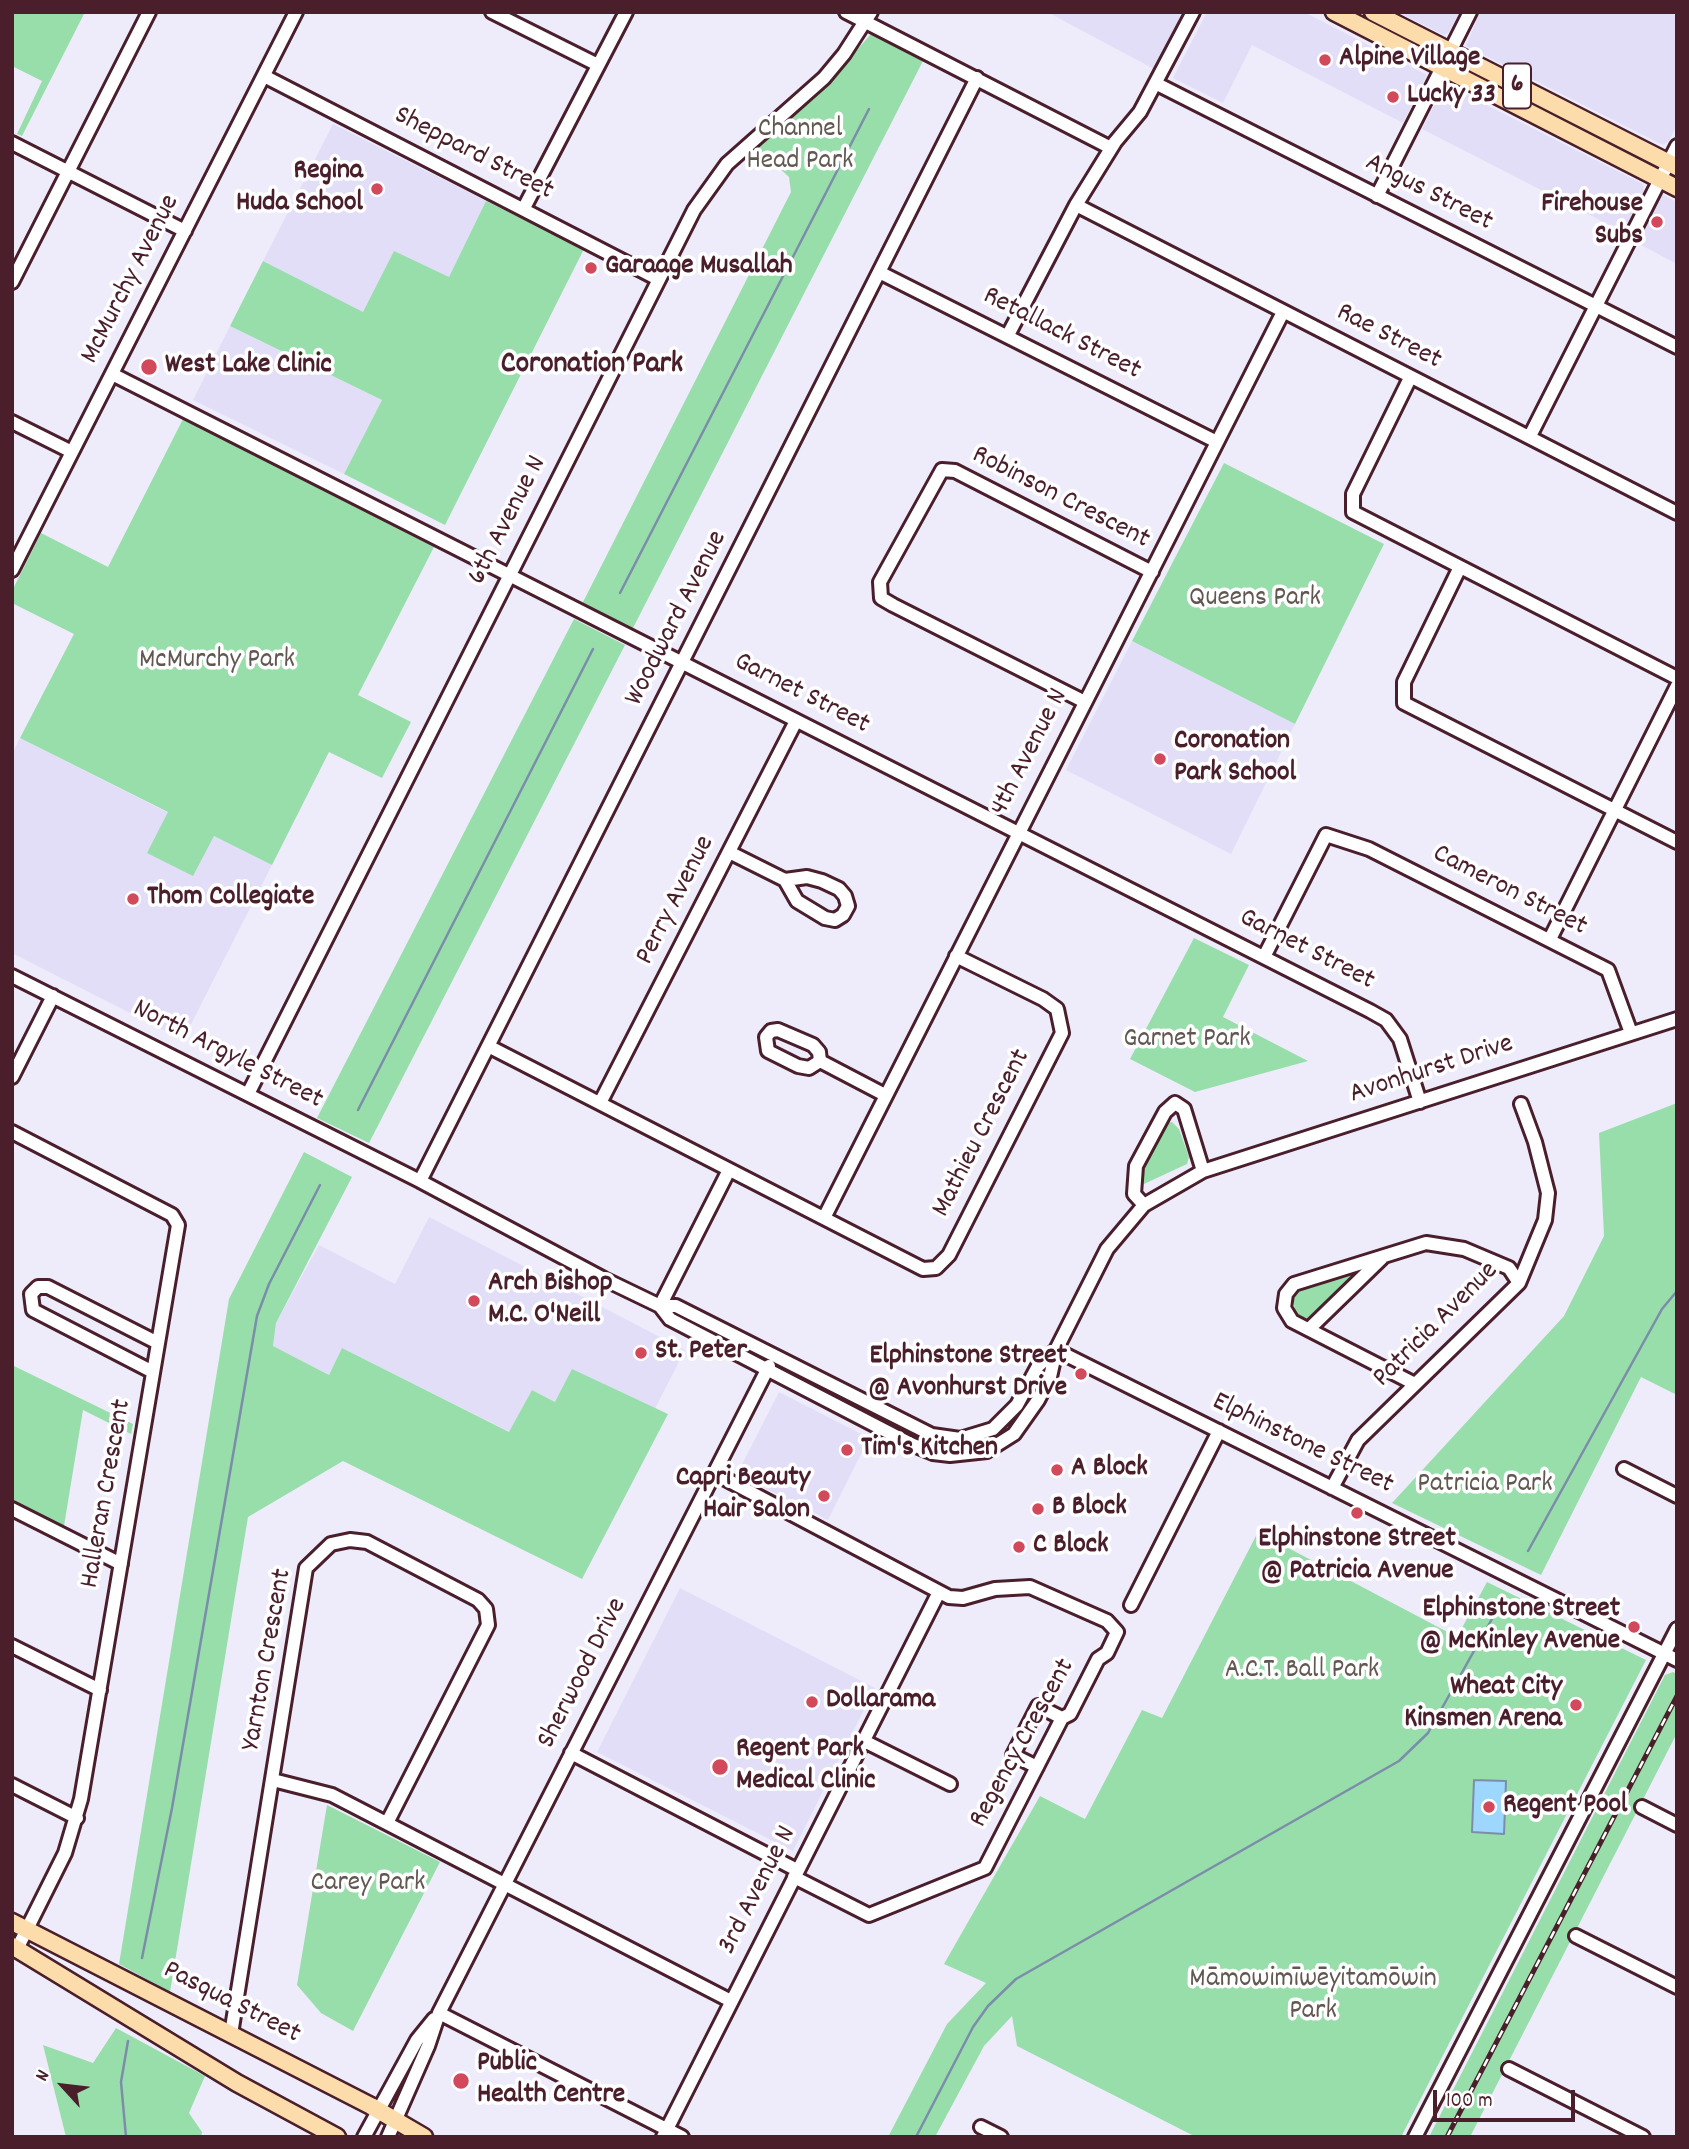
<!DOCTYPE html>
<html>
<head>
<meta charset="utf-8">
<style>
  body { margin:0 }
  #map { position:relative; width:1689px; height:2149px; overflow:hidden; background:#eeecfb; font-family:Dekko,sans-serif }
  canvas { display:block }
  .frame { position:absolute; inset:0; border:14px solid #4a1f2b; pointer-events:none }
  .north { position:absolute; left:28px; top:2051px; width:70px; height:70px; -webkit-text-stroke:5px #fff; paint-order:stroke; rotate:297deg; font-size:19px; font-weight:700; line-height:28px; text-align:center; color:#4a1f2b }
  .north::after { content:''; display:block; margin:auto; width:24px; height:32px; background:#4a1f2b; clip-path:polygon(50% 0,100% 100%,50% 72%,0 100%) }
  .scale { position:absolute; left:1433px; top:2090px; width:142px; height:32px; box-sizing:border-box; border:4px solid #4a1f2b; border-top:0; padding-left:9px; font-size:21px; line-height:24px; white-space:nowrap; color:#4a1f2b; -webkit-text-stroke:5px #fff; paint-order:stroke }
</style>
</head>
<body>
<div id="map">
<canvas width="1689" height="2149"></canvas>
<div class="frame"></div>
<div class="north">N</div>
<div class="scale">100 m</div>
</div>
<script>
const c = document.querySelector('canvas').getContext('2d');
c.lineJoin = 'round';
function fillPath(path, color) { c.fillStyle = color; c.fill(path, 'evenodd'); }
const toPath = rows => new Path2D(rows.map(r => 'M' + r).join(''));
function trace(path, color, width, dash) { c.strokeStyle = color; c.lineWidth = width; c.lineCap = dash ? 'butt' : 'round'; c.setLineDash(dash || []); c.stroke(path); }
function label(font, color, halo, rows, align = 'center') {
  c.font = font + ' Dekko,sans-serif'; c.lineWidth = 7; c.setLineDash([]); c.textBaseline = 'middle'; c.strokeStyle = halo; c.fillStyle = color; for (const [text, x, y, turn = 0] of rows) {
    c.save(); c.translate(x, y); c.rotate((+turn || 0) * Math.PI / 180); c.textAlign = isNaN(turn) ? turn : align; if (halo) c.strokeText(text, 0, 0); c.fillText(text, 0, 0); c.restore();
  }
}
fillPath(toPath([
  [1047,12,1183,12,1154,69],
  [1207,12,1304,12,1427,75,1403,123,1252,45,1223,103,1173,78],
  [1398,12,1460,12,1449,32,1444,35],
  [1480,12,1670,12,1677,16,1677,124,1669,141,1663,145,1466,46],
  [1445,84,1643,184,1644,192,1623,232,1422,129],
  [333,124,486,201,449,278,363,313,263,261],
  [1662,194,1677,202,1677,264,1637,243],
  [230,326,382,400,344,474,193,400],
  [1132,641,1295,724,1231,854,1066,770],
  [20,738,272,865,183,1040,12,953,12,754],
  [429,1217,685,1350,637,1444,532,1390,510,1432,342,1348,329,1375,273,1346,276,1323,319,1245,395,1284],
  [779,1392,869,1438,828,1520,737,1474],
  [680,1588,875,1688,793,1851,597,1752]
]), '#e2def8');
fillPath(toPath([
  [12,12,85,12,22,136,17,134,42,81,12,66],
  [870,35,877,35,924,59,632,630,582,604,791,192,789,177,754,145,822,91],
  [486,201,584,249,445,525,344,474,382,400,230,326,263,261,363,312,394,251,449,277],
  [183,419,434,547,358,695,411,722,382,778,329,752,272,865,214,836,193,876,147,853,168,812,20,738,74,634,12,603,12,591,41,533,108,567],
  [1224,463,1384,544,1295,724,1132,641],
  [574,619,625,645,369,1143,317,1118],
  [1194,938,1249,965,1223,1017,1308,1061,1195,1092,1130,1059],
  [1677,1103,1677,1395,1641,1377,1541,1575,1392,1503,1564,1316,1604,1236,1599,1133],
  [1172,1122,1179,1129,1189,1157,1187,1164,1144,1184,1139,1174,1163,1124],
  [304,1152,352,1177,276,1323,273,1346,329,1375,342,1348,509,1432,532,1390,555,1402,572,1369,668,1414,582,1579,343,1461,248,1517,170,1992,119,1964,229,1299],
  [1351,1272,1356,1277,1310,1319,1296,1315,1293,1300,1298,1291],
  [12,1362,14,1366,133,1424,131,1434,83,1410,64,1526,12,1500],
  [1258,1532,1457,1637,1487,1582,1646,1660,1401,2137,1196,2137,1017,2046,1012,2016,984,2046,935,2137,888,2137,947,2024,986,1983,944,1964,1040,1796,1085,1819,1142,1710,1162,1718],
  [1673,1672,1677,1674,1677,1733,1470,2137,1429,2137,1665,1675],
  [327,1805,440,1862,353,2031,321,2013,297,1985],
  [116,2028,205,2076,189,2113,202,2132,201,2137,66,2137,43,2045,93,2063]
]), '#98deab');
const water = toPath([
  [1474,1780,1506,1781,1504,1834,1472,1832,1474,1780]
]);
fillPath(water, '#9ed7fe');
trace(water, '#7c8daa', 2);
trace(toPath([
  [620,593,869,109],
  [358,1110,593,649],
  [1528,1551,1662,1309,1677,1291],
  [142,1958,172,1808,257,1316,269,1284,320,1185],
  [126,2137,121,2082,128,2041],
  [916,2137,973,2027,988,2006,1016,1979,1399,1761,1428,1733,1502,1601]
]), '#7c8daa', 2.5);
const minor = toPath([
  [492,12,598,65],
  [846,12,1111,148],
  [264,76,658,279],
  [1157,84,1677,347],
  [12,143,185,231],
  [1377,196,1470,12],
  [1076,205,1677,513],
  [524,208,626,12],
  [881,273,1217,442],
  [12,282,149,12],
  [1008,335,1076,205,1115,142,1140,112,1193,12],
  [112,374,1370,1011,1386,1020,1400,1039,1420,1102],
  [1410,378,1353,494,1353,512,1677,678],
  [12,422,72,452],
  [1530,436,1677,146],
  [1460,567,1404,682,1404,703,1677,842],
  [12,570,296,12],
  [1085,702,893,605,881,598,880,582,942,470,955,471,1152,572],
  [729,852,785,880,797,901,825,918,835,920,843,915,848,906,845,896,839,889,822,881,807,877,785,880],
  [1550,939,1677,686],
  [1264,957,1326,835,1369,849,1608,970,1631,1033],
  [12,976,420,1181,604,1279,660,1306,676,1306,932,1435,960,1439,993,1429,1017,1405,1038,1366,1056,1350],
  [778,1030,813,1045,819,1052,820,1061,809,1068,798,1066,768,1051,766,1037,771,1031,778,1030],
  [490,1047,923,1269,936,1268,949,1255,1062,1033,1057,1009,1043,999,956,956],
  [820,1061,885,1095],
  [12,1077,53,996],
  [248,1094,694,210,727,164,824,78,844,54,871,12],
  [600,1103,796,721],
  [12,1132,172,1215,178,1225,81,1799,65,1853,17,1949],
  [420,1181,977,78],
  [1144,1205,1134,1194,1136,1166,1165,1112,1175,1103,1184,1109,1203,1171],
  [824,1218,1283,312],
  [660,1306,670,1319,911,1444,933,1453,950,1455,987,1451,1014,1434,1038,1400,1050,1377,1056,1350,1107,1249,1144,1205,1203,1171,1677,1019],
  [660,1306,729,1170],
  [1309,1329,1382,1258],
  [1056,1350,1677,1660],
  [153,1372,33,1310,31,1294,38,1287,48,1287,156,1342],
  [1413,1383,1292,1321,1284,1308,1286,1294,1294,1284,1426,1243,1464,1249,1509,1268,1519,1283],
  [1624,1469,1677,1496],
  [714,1473,949,1597,963,1598,995,1589,1030,1587,1107,1621,1117,1632,1107,1653,1098,1659,1070,1714,1062,1718,985,1868,869,1915,794,1877],
  [1332,1488,1358,1440,1519,1283,1545,1220,1548,1193,1535,1142,1521,1104],
  [12,1509,121,1564],
  [1131,1605,1219,1431],
  [12,1646,100,1690],
  [864,1741,950,1784],
  [571,1753,797,1870],
  [1037,1767,1013,1755,1038,1706,1062,1718],
  [273,1780,332,1795,731,2001],
  [12,1785,77,1818],
  [1642,1807,1677,1825],
  [1576,1936,1677,1987],
  [439,2013,682,2137],
  [231,2034,306,1568,331,1544,350,1540,367,1542,478,1600,486,1609,488,1625,387,1823],
  [1509,2069,1643,2137],
  [981,2127,1001,2137],
  [364,2137,417,2040,434,2019],
  [388,2137,428,2046,439,2013,769,1366],
  [663,2137,939,1592],
  [1415,2137,1677,1629]
]);
const major = toPath([
  [1334,12,1677,188],
  [1373,12,1677,167],
  [12,1922,371,2106,424,2137],
  [12,1946,237,2083,337,2137]
]);
trace(minor, '#4a1f2b', 18);
trace(major, '#4a1f2b', 21);
trace(minor, '#fff', 12);
trace(major, '#fddcac', 16);
const rail = toPath([
  [1447,2137,1677,1696]
]);
trace(rail, '#4a1f2b', 5);
trace(rail, '#fff', 2.5, [8]);
for (const [x, y, r, color] of [
  [1325,60,7,"#d1495b"],
  [1393,97,7,"#d1495b"],
  [377,189,7,"#d1495b"],
  [1657,222,7,"#d1495b"],
  [591,268,7,"#d1495b"],
  [149,367,9,"#d1495b"],
  [1160,759,7,"#d1495b"],
  [133,899,7,"#d1495b"],
  [474,1301,7,"#d1495b"],
  [641,1353,7,"#d1495b"],
  [1081,1374,7,"#d1495b"],
  [847,1450,7,"#d1495b"],
  [1057,1470,7,"#d1495b"],
  [824,1496,7,"#d1495b"],
  [1038,1509,7,"#d1495b"],
  [1357,1513,7,"#d1495b"],
  [1019,1547,7,"#d1495b"],
  [1634,1627,7,"#d1495b"],
  [812,1702,7,"#d1495b"],
  [1576,1705,7,"#d1495b"],
  [720,1767,9,"#d1495b"],
  [1489,1807,7,"#d1495b"],
  [461,2081,9,"#d1495b"]
]) { const dot = new Path2D(); dot.arc(x, y, r, 0, 2 * Math.PI); c.fillStyle = color; c.fill(dot); trace(dot, '#fff', 2.5); }
for (const [x, y, w] of [
  [1517,86,28]
]) { const box = new Path2D(); box.roundRect(x - w / 2, y - 22.5, w, 45, 5); c.fillStyle = '#fff'; c.fill(box); trace(box, '#4a1f2b', 2); }
label('bold 26px', '#4a1f2b', null, [
  ["6",1517,86]
]);
label('bold 28px', '#4a1f2b', '#fff', [
  ["Alpine Village",1339,60],
  ["Lucky 33",1407,97],
  ["Regina",363,173,"right"],
  ["Huda School",363,205,"right"],
  ["Firehouse",1643,206,"right"],
  ["Subs",1643,238,"right"],
  ["Garaage Musallah",605,268],
  ["West Lake Clinic",165,367],
  ["Coronation",1174,743],
  ["Park School",1174,775],
  ["Thom Collegiate",147,899],
  ["Arch Bishop",488,1285],
  ["M.C. O'Neill",488,1317],
  ["St. Peter",655,1353],
  ["Elphinstone Street",1067,1358,"right"],
  ["@ Avonhurst Drive",1067,1390,"right"],
  ["Tim's Kitchen",861,1450],
  ["A Block",1071,1470],
  ["Capri Beauty",810,1480,"right"],
  ["Hair Salon",810,1512,"right"],
  ["B Block",1052,1509],
  ["Elphinstone Street",1357,1541,"center"],
  ["@ Patricia Avenue",1357,1573,"center"],
  ["C Block",1033,1547],
  ["Elphinstone Street",1620,1611,"right"],
  ["@ McKinley Avenue",1620,1643,"right"],
  ["Wheat City",1562,1689,"right"],
  ["Kinsmen Arena",1562,1721,"right"],
  ["Dollarama",826,1702],
  ["Regent Park",736,1751],
  ["Medical Clinic",736,1783],
  ["Regent Pool",1503,1807],
  ["Public",477,2065],
  ["Health Centre",477,2097]
], 'left');
label('28px', '#615851', '#fff', [
  ["Channel",800,131],
  ["Head Park",800,163],
  ["Queens Park",1255,600],
  ["McMurchy Park",217,662],
  ["Garnet Park",1187,1041],
  ["Patricia Park",1485,1486],
  ["A.C.T. Ball Park",1302,1672],
  ["Carey Park",368,1885],
  ["Māmowimīwēyitamōwin",1313,1981],
  ["Park",1313,2013]
]);
label('28px', '#4a1f2b', '#fff', [
  ["Sheppard Street",473,155,27],
  ["Angus Street",1428,194,27],
  ["McMurchy Avenue",132,280,-63],
  ["Retallack Street",1061,335,27],
  ["Rae Street",1388,338,27],
  ["Robinson Crescent",1060,499,27],
  ["6th Avenue N",509,521,-63],
  ["Woodward Avenue",678,619,-63],
  ["Garnet Street",801,695,27],
  ["4th Avenue N",1031,753,-63],
  ["Cameron Street",1509,892,27],
  ["Perry Avenue",677,901,-63],
  ["Garnet Street",1306,951,27],
  ["North Argyle Street",227,1056,27],
  ["Avonhurst Drive",1432,1071,-18],
  ["Mathieu Crescent",983,1134,-63],
  ["Patricia Avenue",1437,1326,-45],
  ["Elphinstone Street",1302,1445,26],
  ["Halleran Crescent",108,1494,-80],
  ["Yarnton Crescent",269,1660,-80],
  ["Sherwood Drive",584,1674,-63],
  ["Regency Crescent",1024,1744,-61],
  ["3rd Avenue N",759,1891,-63],
  ["Pasqua Street",231,2004,27]
]);
label('bold 30px', '#4a1f2b', '#fff', [
  ["Coronation Park",592,367]
]);
</script>
</body>
</html>
